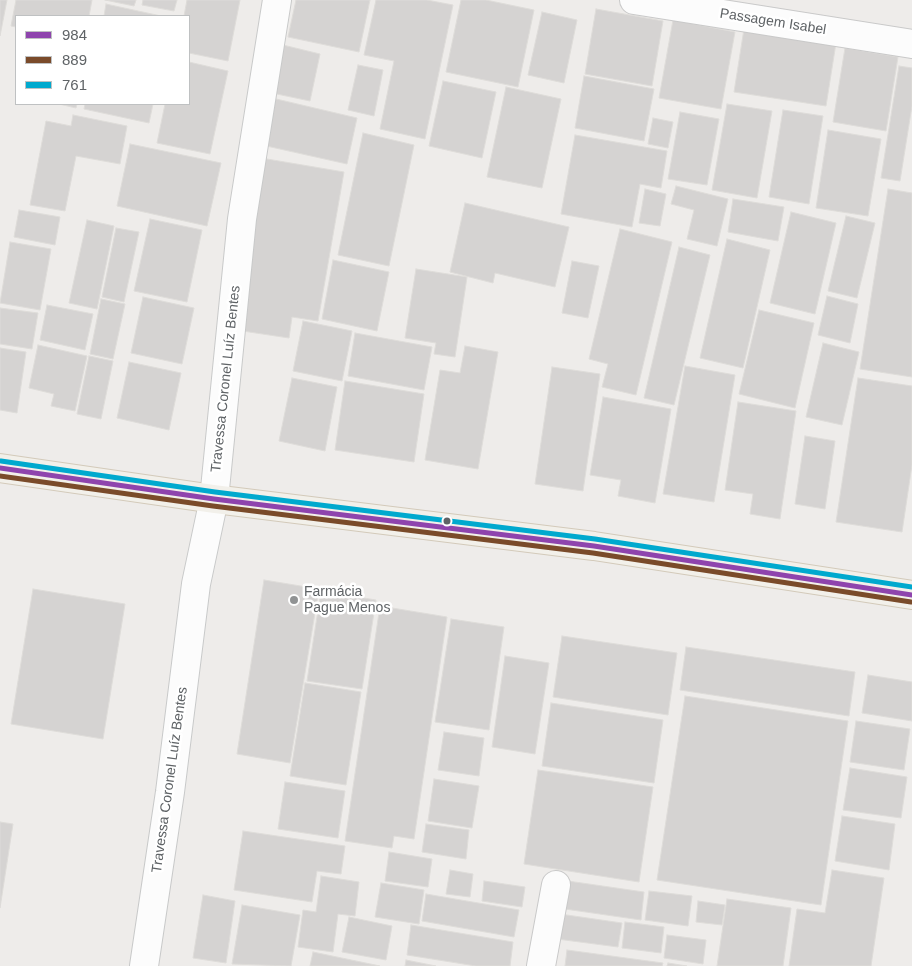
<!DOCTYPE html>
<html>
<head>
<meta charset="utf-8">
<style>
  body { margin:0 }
  #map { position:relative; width:912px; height:966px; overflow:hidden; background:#eeecea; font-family:Arial,sans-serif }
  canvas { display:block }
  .legend { position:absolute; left:15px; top:15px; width:175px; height:90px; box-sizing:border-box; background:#fff; border:1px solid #bfc1c2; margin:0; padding:6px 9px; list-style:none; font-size:15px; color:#5f6366 }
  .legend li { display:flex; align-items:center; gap:10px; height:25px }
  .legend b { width:25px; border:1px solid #bfc1c2 }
</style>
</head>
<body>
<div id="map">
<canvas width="912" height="966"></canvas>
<ul class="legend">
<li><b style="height:6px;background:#8e44ad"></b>984</li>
<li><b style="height:6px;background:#7a4b2a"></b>889</li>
<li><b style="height:6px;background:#00a9ce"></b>761</li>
</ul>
</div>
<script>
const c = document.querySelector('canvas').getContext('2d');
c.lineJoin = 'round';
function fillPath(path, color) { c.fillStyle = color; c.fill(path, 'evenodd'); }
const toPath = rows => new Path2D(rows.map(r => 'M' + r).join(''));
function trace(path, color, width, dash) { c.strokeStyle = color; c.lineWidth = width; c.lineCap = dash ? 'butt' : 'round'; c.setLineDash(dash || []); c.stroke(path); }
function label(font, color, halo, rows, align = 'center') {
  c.font = font + ' Arial,sans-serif'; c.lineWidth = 5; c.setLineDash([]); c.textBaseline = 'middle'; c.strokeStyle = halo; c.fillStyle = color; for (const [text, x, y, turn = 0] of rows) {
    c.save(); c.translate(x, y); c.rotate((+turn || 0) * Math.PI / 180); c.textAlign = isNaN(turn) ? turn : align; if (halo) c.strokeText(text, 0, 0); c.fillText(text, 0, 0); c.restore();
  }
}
const building = toPath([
  [0,0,7,0,0,36,0,0],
  [16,0,92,0,89,16,16,16,16,27,11,26,16,0],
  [105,0,136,0,134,6,105,0],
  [143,0,177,0,174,11,142,5,143,0],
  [187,0,240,0,228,61,189,53,189,16,184,16,187,0],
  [296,0,370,0,359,52,288,37,296,0],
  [376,0,427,0,453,5,425,139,380,129,394,61,364,55,376,0],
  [461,0,486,0,534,10,518,87,446,72,461,0],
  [106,4,161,16,104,16,106,4],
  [596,9,663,21,652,86,585,74,596,9],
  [542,12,577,20,564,83,528,75,542,12],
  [673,20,735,32,721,109,659,98,673,20],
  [744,29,836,43,826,106,734,92,744,29],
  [283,45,320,54,310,101,272,93,283,45],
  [845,48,898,57,886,131,833,122,845,48],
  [189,62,228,71,210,154,157,143,165,104,189,104,189,62],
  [358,65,383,70,374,116,348,110,358,65],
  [899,66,912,68,912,106,900,181,881,178,899,66],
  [584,76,654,89,644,141,575,128,584,76],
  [443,81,496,92,482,158,429,146,443,81],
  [506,87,561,99,542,188,487,177,506,87],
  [272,98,357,118,347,164,262,145,272,98],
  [59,104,77,104,76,108,59,104],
  [85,104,153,104,149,123,84,109,85,104],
  [727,104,772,111,757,198,712,190,727,104],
  [783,110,823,116,809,204,769,197,783,110],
  [680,112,719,119,707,185,668,179,680,112],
  [73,115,127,126,120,164,76,156,65,211,30,205,46,121,71,126,73,115],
  [653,118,673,122,668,148,648,144,653,118],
  [828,130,881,139,868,216,816,208,828,130],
  [363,133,414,145,389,266,338,255,363,133],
  [575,135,667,151,661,188,640,184,632,227,561,214,575,135],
  [130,144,221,163,207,226,117,206,130,144],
  [261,158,344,172,318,321,292,317,289,338,236,330,261,158],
  [676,186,728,199,717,246,687,239,694,210,671,204,676,186],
  [645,189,666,194,660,226,639,223,645,189],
  [888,189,912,193,912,377,860,369,888,189],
  [733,199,784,207,778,241,728,232,733,199],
  [465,203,569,227,555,287,495,273,493,283,450,272,465,203],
  [19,210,60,217,55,245,14,237,19,210],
  [791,212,836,223,815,314,770,303,791,212],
  [846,216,875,223,857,298,828,291,846,216],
  [150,219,202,230,187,302,134,291,150,219],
  [87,220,114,226,97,309,69,303,87,220],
  [116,228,139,232,124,302,102,297,116,228],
  [620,229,672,242,636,395,602,387,608,364,589,359,620,229],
  [727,239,770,250,743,368,700,358,727,239],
  [10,242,51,249,40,310,0,303,10,242],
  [679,247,710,255,674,405,644,398,679,247],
  [333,260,389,272,377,331,322,319,333,260],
  [572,261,599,266,588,318,562,313,572,261],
  [416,269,467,277,455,357,434,354,436,343,405,338,416,269],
  [827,296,858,304,850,343,818,335,827,296],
  [143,297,194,308,182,364,131,353,143,297],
  [101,299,125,304,113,359,90,354,101,299],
  [47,305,93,314,85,350,40,340,47,305],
  [0,308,38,313,32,349,0,344,0,308],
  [759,310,814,323,795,408,739,394,759,310],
  [303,321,352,331,342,381,293,371,303,321],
  [355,333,432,347,424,390,348,376,355,333],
  [823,343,859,352,842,425,806,417,823,343],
  [38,345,87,356,75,411,51,406,54,394,29,388,38,345],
  [465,346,498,352,478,469,425,460,440,370,460,373,465,346],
  [0,348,26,352,17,413,0,410,0,348],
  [89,356,113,361,101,419,77,414,89,356],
  [129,362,181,373,169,430,117,418,129,362],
  [685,366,735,375,714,502,663,494,685,366],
  [552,367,600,374,583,491,535,484,552,367],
  [292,378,337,387,325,451,279,441,292,378],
  [858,378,912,386,912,465,902,532,836,522,858,378],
  [345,381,424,394,414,462,335,450,345,381],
  [603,397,671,409,655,503,618,496,621,480,590,475,603,397],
  [738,402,796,411,780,519,750,514,753,494,725,490,738,402],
  [805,436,835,441,825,509,795,504,805,436],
  [264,580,319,589,290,763,237,754,264,580],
  [33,589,125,604,103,739,11,724,33,589],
  [321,591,376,600,362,689,307,681,321,591],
  [380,606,447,617,414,839,394,836,392,848,345,841,380,606],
  [451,619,504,627,489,730,435,722,451,619],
  [562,636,677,653,668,715,553,697,562,636],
  [686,647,855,672,849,716,680,690,686,647],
  [505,656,549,663,535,754,492,747,505,656],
  [868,675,912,682,912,721,862,713,868,675],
  [305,683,361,692,346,785,290,776,305,683],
  [685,696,848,721,821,905,657,880,685,696],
  [551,703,663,720,654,783,542,766,551,703],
  [856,721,910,729,904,770,850,762,856,721],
  [444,732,484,738,479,776,438,770,444,732],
  [850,768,907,777,901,818,843,810,850,768],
  [538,770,653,787,639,882,524,864,538,770],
  [434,779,479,786,472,828,428,821,434,779],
  [285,782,345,791,338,838,278,829,285,782],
  [842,816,895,824,889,870,835,861,842,816],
  [0,822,13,824,0,908,0,822],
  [426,824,469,830,466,859,422,852,426,824],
  [243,831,345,846,341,874,317,871,312,902,234,890,243,831],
  [389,852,432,859,428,887,385,881,389,852],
  [450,870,473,874,470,897,446,894,450,870],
  [832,870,884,878,871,966,789,966,797,909,825,913,832,870],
  [321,876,359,882,355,916,338,914,333,952,298,947,303,910,316,912,321,876],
  [561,880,644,892,641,920,558,908,561,880],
  [484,881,525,887,522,907,482,901,484,881],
  [381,883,424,890,419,924,375,917,381,883],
  [649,891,692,896,688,926,645,920,649,891],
  [426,894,519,910,514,937,422,921,426,894],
  [203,895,235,901,226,963,193,958,203,895],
  [727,899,791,908,783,966,717,966,727,899],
  [698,901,725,905,722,925,696,922,698,901],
  [242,905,300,915,291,966,232,964,242,905],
  [560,914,622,923,618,947,557,939,560,914],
  [349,917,392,926,386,960,342,952,349,917],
  [625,922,664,927,661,953,622,948,625,922],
  [411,925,513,942,510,966,476,966,407,955,411,925],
  [667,935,706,940,703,964,664,958,667,935],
  [567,950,663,963,662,966,565,966,567,950],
  [313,952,380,966,310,966,313,952],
  [406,960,436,966,405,966,406,960],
  [668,963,687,966,667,966,668,963]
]);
fillPath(building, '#d5d3d2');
trace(building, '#dedcd9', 1);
const street = toPath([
  [634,0,912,44],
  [541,966,556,885]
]);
const secondary = toPath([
  [144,966,170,792,196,584,214,499,242,219,277,0]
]);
const primary = toPath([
  [0,468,214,499,594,546,912,595]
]);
trace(street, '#c9c9c9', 30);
trace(secondary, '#c8c9c9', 30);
trace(primary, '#d3caba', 30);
trace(street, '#fcfcfc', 28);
trace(secondary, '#fcfcfc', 28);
trace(primary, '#f2f0ea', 28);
trace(toPath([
  [0,468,214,499,594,546,912,595]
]), '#8e44ad', 5);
trace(toPath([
  [0,476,213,506,593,553,911,602]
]), '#7a4b2a', 5);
trace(toPath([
  [1,461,215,492,595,539,912,587]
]), '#00a9ce', 5);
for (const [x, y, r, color] of [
  [447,521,4.5,"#5f6366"],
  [294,600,5,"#919394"]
]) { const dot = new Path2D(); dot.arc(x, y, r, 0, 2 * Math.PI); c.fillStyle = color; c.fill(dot); trace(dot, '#fff', 2); }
label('14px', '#5f6366', '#fff', [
  ["Passagem Isabel",773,22,9],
  ["Travessa Coronel Luíz Bentes",226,379,-84],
  ["Travessa Coronel Luíz Bentes",170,780,-82]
]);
label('14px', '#5f6366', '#fff', [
  ["Farmácia",304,592],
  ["Pague Menos",304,608]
], 'left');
</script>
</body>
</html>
